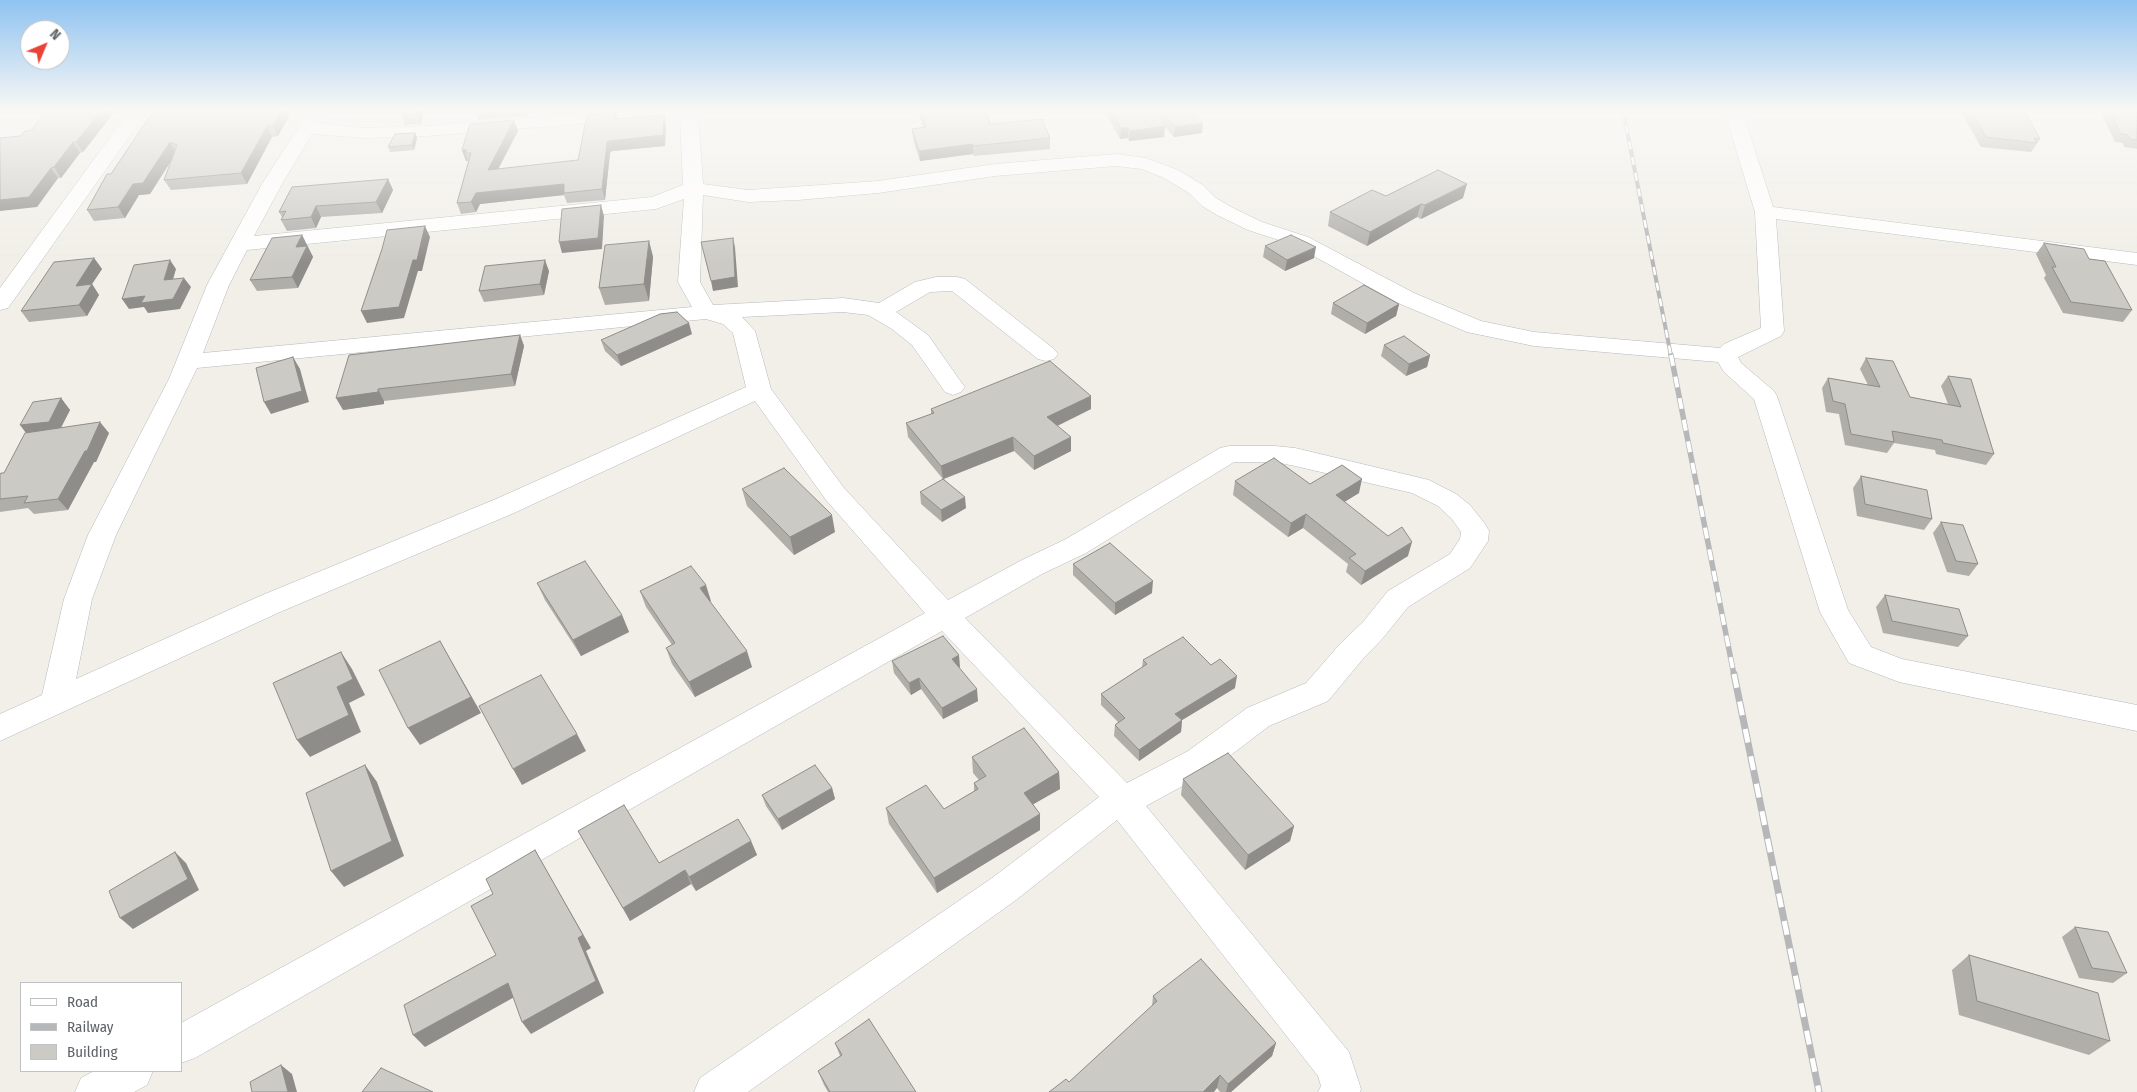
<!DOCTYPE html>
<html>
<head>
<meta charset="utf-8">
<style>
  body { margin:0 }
  #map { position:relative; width:2137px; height:1092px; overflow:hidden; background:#f1efe8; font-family:"Fira Sans Condensed",sans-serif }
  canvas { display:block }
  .legend { position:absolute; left:20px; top:982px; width:162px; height:90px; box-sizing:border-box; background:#fff; border:1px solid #bfc1c3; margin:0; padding:6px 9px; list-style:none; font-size:15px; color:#5f6368 }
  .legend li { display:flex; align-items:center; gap:10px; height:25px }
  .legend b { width:25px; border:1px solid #bfc1c3 }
  .north { position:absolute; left:20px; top:20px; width:50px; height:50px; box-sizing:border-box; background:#fff; border:1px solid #bfc1c3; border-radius:50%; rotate:45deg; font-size:14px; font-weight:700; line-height:20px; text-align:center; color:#5f6368 }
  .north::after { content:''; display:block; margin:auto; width:18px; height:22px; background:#ea4335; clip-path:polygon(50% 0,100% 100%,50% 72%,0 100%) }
</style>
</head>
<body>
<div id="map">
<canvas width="2137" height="1092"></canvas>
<ul class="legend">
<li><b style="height:6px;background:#fff"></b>Road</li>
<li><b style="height:6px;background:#b6b7b8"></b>Railway</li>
<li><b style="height:14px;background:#cccac5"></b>Building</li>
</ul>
<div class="north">N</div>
</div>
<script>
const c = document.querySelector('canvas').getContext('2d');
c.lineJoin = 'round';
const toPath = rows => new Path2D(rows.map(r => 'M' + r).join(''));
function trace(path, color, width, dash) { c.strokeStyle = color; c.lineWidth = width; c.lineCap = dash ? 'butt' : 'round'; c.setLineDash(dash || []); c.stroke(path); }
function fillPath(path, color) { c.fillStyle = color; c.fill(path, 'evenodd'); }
const minor = toPath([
  [130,110,148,110,8,308,0,310,0,288,130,110],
  [304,110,322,110,318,123,365,128,426,126,620,110,701,110,698,114,703,184,748,190,878,181,995,164,1116,154,1146,158,1178,170,1203,185,1216,198,1231,207,1262,222,1308,237,1414,293,1481,321,1534,332,1720,348,1724,344,1761,328,1755,212,1724,110,1742,110,1773,207,2137,253,2137,265,1776,219,1784,331,1781,336,1738,357,1741,363,1774,391,1777,396,1848,610,1871,647,1902,659,2137,705,2137,731,1899,682,1849,663,1820,612,1754,399,1724,372,1718,362,1534,346,1467,332,1398,303,1294,245,1248,230,1217,215,1202,206,1189,193,1164,178,1142,169,1116,166,995,176,878,193,798,200,748,202,703,195,700,282,713,305,843,298,879,303,915,282,936,277,957,277,965,279,1054,349,1058,354,1054,359,1046,361,1038,359,952,291,930,292,896,312,928,335,961,382,965,387,961,392,953,395,945,392,912,345,892,329,868,315,843,312,742,317,755,331,771,389,844,488,948,600,1022,560,1066,539,1220,448,1229,446,1275,446,1295,448,1429,480,1456,494,1470,505,1485,524,1489,531,1488,541,1470,568,1408,607,1383,638,1362,660,1328,701,1269,726,1210,771,1146,806,1349,1052,1361,1089,1360,1092,1318,1092,1321,1086,1318,1076,1117,820,1016,900,748,1092,694,1092,700,1078,992,878,1099,797,942,631,195,1058,181,1063,181,1023,925,613,826,500,755,401,514,513,280,612,0,741,0,714,42,695,64,599,88,535,169,379,207,285,262,184,298,128,304,110],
  [680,116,683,185,652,197,254,236,282,184,312,134,365,138,426,136,680,116],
  [684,199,678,282,692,307,203,353,229,285,247,250,656,209,684,199],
  [706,319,723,324,733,333,746,387,496,499,260,596,76,679,92,599,116,535,197,368,706,319],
  [1234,462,1275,462,1295,466,1412,493,1438,506,1452,519,1461,532,1460,539,1450,554,1388,591,1363,622,1340,644,1306,683,1247,708,1188,751,1127,783,965,618,1042,574,1086,553,1234,462],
  [94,1071,153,1071,147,1085,134,1092,75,1092,81,1078,94,1071]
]);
trace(minor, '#b5b8bc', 1);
fillPath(minor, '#fff');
const railFar2 = toPath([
  [1623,110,1671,356]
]);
const railFar1 = toPath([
  [1671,355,1734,675]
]);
const rail = toPath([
  [1734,674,1819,1092]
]);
trace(railFar2, '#b6b7b8', 4);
trace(railFar1, '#b6b7b8', 5.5);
trace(rail, '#b6b7b8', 7);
trace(railFar2, '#fff', 2.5, [8]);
trace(railFar1, '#fff', 4, [11]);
trace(rail, '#fff', 5, [14]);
fillPath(toPath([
  [116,110,83,152,80,153,61,178,58,178,37,207,20,136],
  [154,110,292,110,278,136,272,137,247,184,171,190,164,180,171,161,150,194,139,195,125,218,94,221,87,210],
  [403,110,424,110,421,124,405,125,401,114],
  [475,110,581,110,527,113,526,116,478,120],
  [917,110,986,110,990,124,1050,138,1050,149,974,156,973,154,920,161,913,139,912,129,923,127],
  [1104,110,1154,110,1160,120,1161,110,1192,110,1203,123,1202,133,1174,137,1162,123,1165,126,1164,137,1129,141,1128,138,1120,139],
  [1960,110,2022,110,2040,139,2031,152,1981,147],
  [2100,110,2137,110,2137,149,2124,147,2123,143,2115,142],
  [616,112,618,119,666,125,665,146,612,151,610,153,605,200,567,203,564,195,480,204,476,212,461,214,457,203,468,161,466,161,462,150,514,120,518,131,498,169,578,160],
  [415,133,417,138,414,150,390,152,388,147],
  [388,179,393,190,382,213,321,217,316,228,287,231,281,220,282,217,279,212],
  [1386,196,1463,198,1421,219,1417,217,1367,246,1328,226,1330,212],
  [302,235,313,257,298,288,257,291,250,280],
  [649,241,653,257,649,301,605,305,599,288],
  [2044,243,2089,259,2132,310,2123,322,2063,313,2044,278,2046,275,2036,254],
  [1265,246,1314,258,1285,271,1263,257],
  [94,258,102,269,92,284,99,295,87,316,29,322,21,311],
  [549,271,544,295,484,302,479,291],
  [1333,303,1399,304,1396,316,1365,334,1331,314],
  [692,334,621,366,605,351,601,340],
  [520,335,524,346,515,386,384,401,384,404,343,410,349,355],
  [1384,345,1430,355,1427,367,1406,376,1381,356],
  [1866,358,1910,397,1948,404,1941,386,1948,376,1994,454,1986,465,1936,454,1935,450,1894,443,1887,453,1845,445,1839,414,1826,412,1822,388,1828,378,1868,385,1860,369],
  [1091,396,1091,409,1057,426,1071,451,1034,470,1014,451,944,479,966,508,942,522,921,504,920,492,943,479,908,437,906,423,931,414,931,409],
  [61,398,70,410,61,428,109,433,96,462,94,462,68,510,34,514,28,508,0,512,0,474,4,473,26,433],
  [1861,476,1932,519,1924,530,1857,516,1853,488],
  [1235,481,1310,484,1359,493,1344,502,1408,556,1361,585,1346,572,1348,564,1303,528,1288,537,1233,495],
  [742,489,835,532,794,555,747,506],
  [1941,522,1978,564,1969,576,1947,572,1933,533],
  [1073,564,1152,593,1115,615,1073,575],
  [537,583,622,615,629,632,581,656,545,600],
  [640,591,711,601,710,601,752,667,695,697,672,664,666,648,672,645,646,607],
  [1885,595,1968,636,1958,647,1883,633,1876,607],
  [1143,660,1235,688,1182,720,1181,732,1139,761,1114,736,1115,725,1118,722,1101,705,1101,694,1142,667],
  [892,661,960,667,959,667,978,701,943,719,921,689,911,695,894,673],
  [972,757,1059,772,1060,789,1033,804,1040,814,1040,830,937,893,889,824,886,808,944,809,974,791,974,783,979,780,973,773],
  [1183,779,1294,826,1290,841,1245,870,1181,795],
  [832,788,835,799,782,830,766,806,762,795],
  [578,831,659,863,751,841,757,855,696,891,691,884,630,921],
  [2075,927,2127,973,2113,983,2079,978,2062,937],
  [1969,955,2110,1041,2089,1055,1959,1015,1952,970],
  [1153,996,1276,1043,1272,1056,1231,1092,1220,1092,1217,1088,1069,1082,1152,1006],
  [835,1043,916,1092,828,1092,824,1085,818,1071,840,1056]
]), '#afaea9');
fillPath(toPath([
  [102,110,116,110,83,152,76,142],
  [281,110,292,110,278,136,273,126],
  [417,110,424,110,421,124,416,114],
  [524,110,526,110,527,113,526,116],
  [664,115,666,125,665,146,612,151,610,153,605,200,602,189,607,142,609,141],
  [514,120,518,131,492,181,488,170],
  [1203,123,1202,133,1174,137,1175,127],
  [267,126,272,137,247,184,241,173],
  [1165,126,1164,137,1129,141,1130,131],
  [1121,128,1128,128,1128,138,1120,139],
  [415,133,417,138,414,150,412,145],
  [73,142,80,153,61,178,54,167],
  [170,142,176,153,150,194,139,195,125,218,118,207,133,184],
  [973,144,973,154,920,161,919,151],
  [462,150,467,150,465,153,468,161,466,161],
  [51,168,58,178,37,207,0,211,0,200],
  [388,179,393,190,382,213,376,202],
  [564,184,564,195,480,204,476,212,471,202,476,193],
  [1467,184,1463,198,1421,219,1425,205],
  [1421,204,1417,217,1367,246,1370,232],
  [601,205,604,216,602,249,562,253,559,242],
  [316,206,321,217,316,228,311,217],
  [425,226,430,237,422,271,418,271,404,318,367,323,361,311,413,260],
  [302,235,313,257,298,288,292,277,296,247],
  [733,238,735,247,738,287,713,291,711,281],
  [649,241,653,257,649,301,644,284],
  [1316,247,1314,258,1285,271,1287,260],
  [94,258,102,269,92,284,99,295,87,316,79,305,76,286],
  [170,260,176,269,170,290,164,280],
  [545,260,549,271,544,295,540,284],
  [184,278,191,287,180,309,148,313,144,307,129,309,122,299],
  [1399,304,1396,316,1365,334,1367,323],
  [689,323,692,334,621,366,617,355],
  [520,335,524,346,515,386,511,374],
  [1430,355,1427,367,1406,376,1409,364],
  [293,357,300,369,309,402,271,414,264,402],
  [378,389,384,401,384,404,343,410,336,398],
  [1091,396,1091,409,1047,431,1047,417],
  [61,398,70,410,58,433,29,437,20,425],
  [100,422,109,433,96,462,94,462,68,510,58,499],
  [1013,437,1014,451,943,479,941,466],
  [1071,437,1071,451,1034,470,1034,456],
  [1362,479,1359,493,1333,509,1336,495],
  [965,497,966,508,942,522,941,510],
  [1306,514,1303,528,1288,537,1291,523],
  [832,515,835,532,794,555,790,537],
  [1412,542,1408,556,1361,585,1365,571],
  [1153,581,1152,593,1115,615,1115,603],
  [706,585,711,601,705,604,700,588],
  [622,615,629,632,581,656,573,640],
  [440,641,481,713,420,745,408,728],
  [747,651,752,667,695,697,689,682],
  [341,652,352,669,365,695,349,703,361,732,310,757,297,740,337,687],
  [959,655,960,667,953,670,952,659],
  [1237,676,1235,688,1174,725,1175,714],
  [919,678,921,689,911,695,909,683],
  [977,689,978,701,943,719,942,708],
  [1182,720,1181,732,1139,761,1139,750],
  [577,734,586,751,522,785,513,769],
  [365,765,377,782,404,856,344,887,331,871],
  [1059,772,1060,789,1025,809,1024,793],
  [832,788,835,799,782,830,778,819],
  [1040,814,1040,830,937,893,934,878],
  [1294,826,1290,841,1245,870,1248,855],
  [751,841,757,855,696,891,689,877],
  [535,850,591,948,586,951,604,993,531,1034,522,1022],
  [175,852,186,863,199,890,133,929,120,918],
  [685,870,691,884,630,921,623,908],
  [508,983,518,995,425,1047,413,1035],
  [1276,1043,1272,1056,1231,1092,1226,1092,1228,1084],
  [281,1065,292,1074,297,1092,288,1092],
  [1220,1075,1217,1088,1214,1092,1203,1092]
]), '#8f8d8a');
const building = toPath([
  [46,110,102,110,76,142,73,142,54,167,51,168,29,197,0,200,0,138,20,136,25,131,32,130,46,110],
  [154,110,281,110,273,126,267,126,241,173,164,180,177,145,170,142,143,183,133,184,118,207,87,210,107,174,111,174,154,110],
  [403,110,417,110,416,114,401,114,403,110],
  [920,110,986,110,990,124,1042,119,1050,138,973,146,973,144,919,151,912,129,926,127,920,110],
  [1110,110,1154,110,1165,126,1130,131,1128,128,1121,128,1110,110],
  [1161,110,1192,110,1203,123,1175,127,1161,110],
  [1970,110,2022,110,2023,114,2026,114,2040,139,2034,138,2037,143,1986,137,1970,110],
  [2109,110,2137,110,2137,140,2130,139,2128,135,2121,134,2109,110],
  [616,112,615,119,664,115,663,135,609,141,607,142,602,189,564,193,564,184,476,193,471,202,457,203,471,153,465,153,467,150,462,150,470,124,514,120,488,170,578,160,587,115,616,112],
  [415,133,412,145,388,147,395,134,415,133],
  [1438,170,1467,184,1425,205,1421,204,1370,232,1330,212,1372,190,1386,196,1438,170],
  [388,179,376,202,316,206,311,217,281,220,286,211,279,212,292,187,388,179],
  [601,205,598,238,559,242,562,209,601,205],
  [425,226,417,260,413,260,399,307,361,311,382,249,387,230,425,226],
  [302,235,296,247,307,246,292,277,250,280,272,238,302,235],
  [1291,235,1316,247,1287,260,1265,246,1291,235],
  [733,238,735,277,711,281,701,242,733,238],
  [649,241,644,284,599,288,605,245,649,241],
  [2044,243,2084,249,2089,259,2105,261,2132,310,2071,302,2052,267,2056,267,2044,243],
  [94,258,76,286,92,284,79,305,21,311,54,262,94,258],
  [170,260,164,280,184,278,173,299,141,303,145,296,122,299,134,265,170,260],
  [545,260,540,284,479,291,485,266,545,260],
  [1364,285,1399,304,1367,323,1333,303,1364,285],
  [677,312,689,323,617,355,601,340,660,314,677,312],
  [520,335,511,374,378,389,378,392,336,398,349,355,520,335],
  [1404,336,1430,355,1409,364,1384,345,1404,336],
  [293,357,302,391,264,402,256,368,293,357],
  [1866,358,1893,361,1910,397,1961,407,1948,376,1971,379,1994,454,1943,443,1942,440,1892,431,1894,442,1851,434,1845,404,1833,401,1828,378,1880,387,1866,358],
  [1050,361,1091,396,1047,417,1071,437,1034,456,1013,437,941,466,906,423,934,413,931,409,1050,361],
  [61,398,49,422,20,425,33,402,61,398],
  [100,422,87,451,85,451,58,499,24,503,28,496,0,499,0,474,1,473,4,473,25,433,100,422],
  [1274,458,1310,484,1342,465,1362,479,1336,495,1388,536,1402,527,1412,542,1365,571,1349,558,1356,554,1306,514,1291,523,1235,481,1274,458],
  [784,468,832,515,790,537,742,489,784,468],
  [1861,476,1927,490,1932,519,1865,504,1861,476],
  [943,479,965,497,941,510,920,492,943,479],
  [1941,522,1963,525,1978,564,1956,561,1941,522],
  [1110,543,1153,581,1115,603,1073,564,1110,543],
  [585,561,622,615,573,640,537,583,585,561],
  [691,566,706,585,700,588,747,651,689,682,666,648,675,643,640,591,691,566],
  [1885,595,1959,609,1968,636,1892,621,1885,595],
  [943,636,959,655,952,659,977,689,942,708,919,678,909,683,892,661,943,636],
  [1183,637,1211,665,1220,659,1237,676,1175,714,1182,720,1139,750,1115,725,1125,718,1101,694,1147,664,1143,660,1183,637],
  [440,641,471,697,408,728,379,670,440,641],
  [341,652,353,679,337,687,349,715,297,740,273,683,341,652],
  [541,675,577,734,513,769,479,706,541,675],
  [1024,728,1059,772,1024,793,1040,814,934,878,886,808,926,785,944,809,978,789,974,783,986,776,972,757,1024,728],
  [1228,753,1294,826,1248,855,1183,779,1228,753],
  [365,765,392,841,331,871,306,793,365,765],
  [815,765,832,788,778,819,762,795,815,765],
  [624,805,659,863,738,819,751,841,689,877,685,870,623,908,578,831,624,805],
  [535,850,583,935,578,938,596,981,522,1022,508,983,413,1035,404,1005,496,955,471,906,493,894,486,879,535,850],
  [175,852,188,879,120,918,109,891,175,852],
  [2075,927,2108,932,2127,973,2092,968,2075,927],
  [1969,955,2098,993,2110,1041,1977,1001,1969,955],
  [1201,959,1276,1043,1228,1084,1220,1075,1203,1092,1049,1092,1066,1079,1069,1082,1157,1001,1153,996,1201,959],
  [869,1019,916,1092,830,1092,818,1071,842,1055,835,1043,869,1019],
  [281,1065,288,1092,252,1092,250,1082,281,1065],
  [381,1068,433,1092,362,1092,381,1068]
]);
fillPath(building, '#cccac5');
trace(building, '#8f8d8a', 1);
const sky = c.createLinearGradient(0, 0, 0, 263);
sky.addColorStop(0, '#8fc3f1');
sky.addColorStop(0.42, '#f9f8f5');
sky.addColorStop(1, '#f9f8f500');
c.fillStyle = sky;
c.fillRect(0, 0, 2137, 263);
</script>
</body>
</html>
